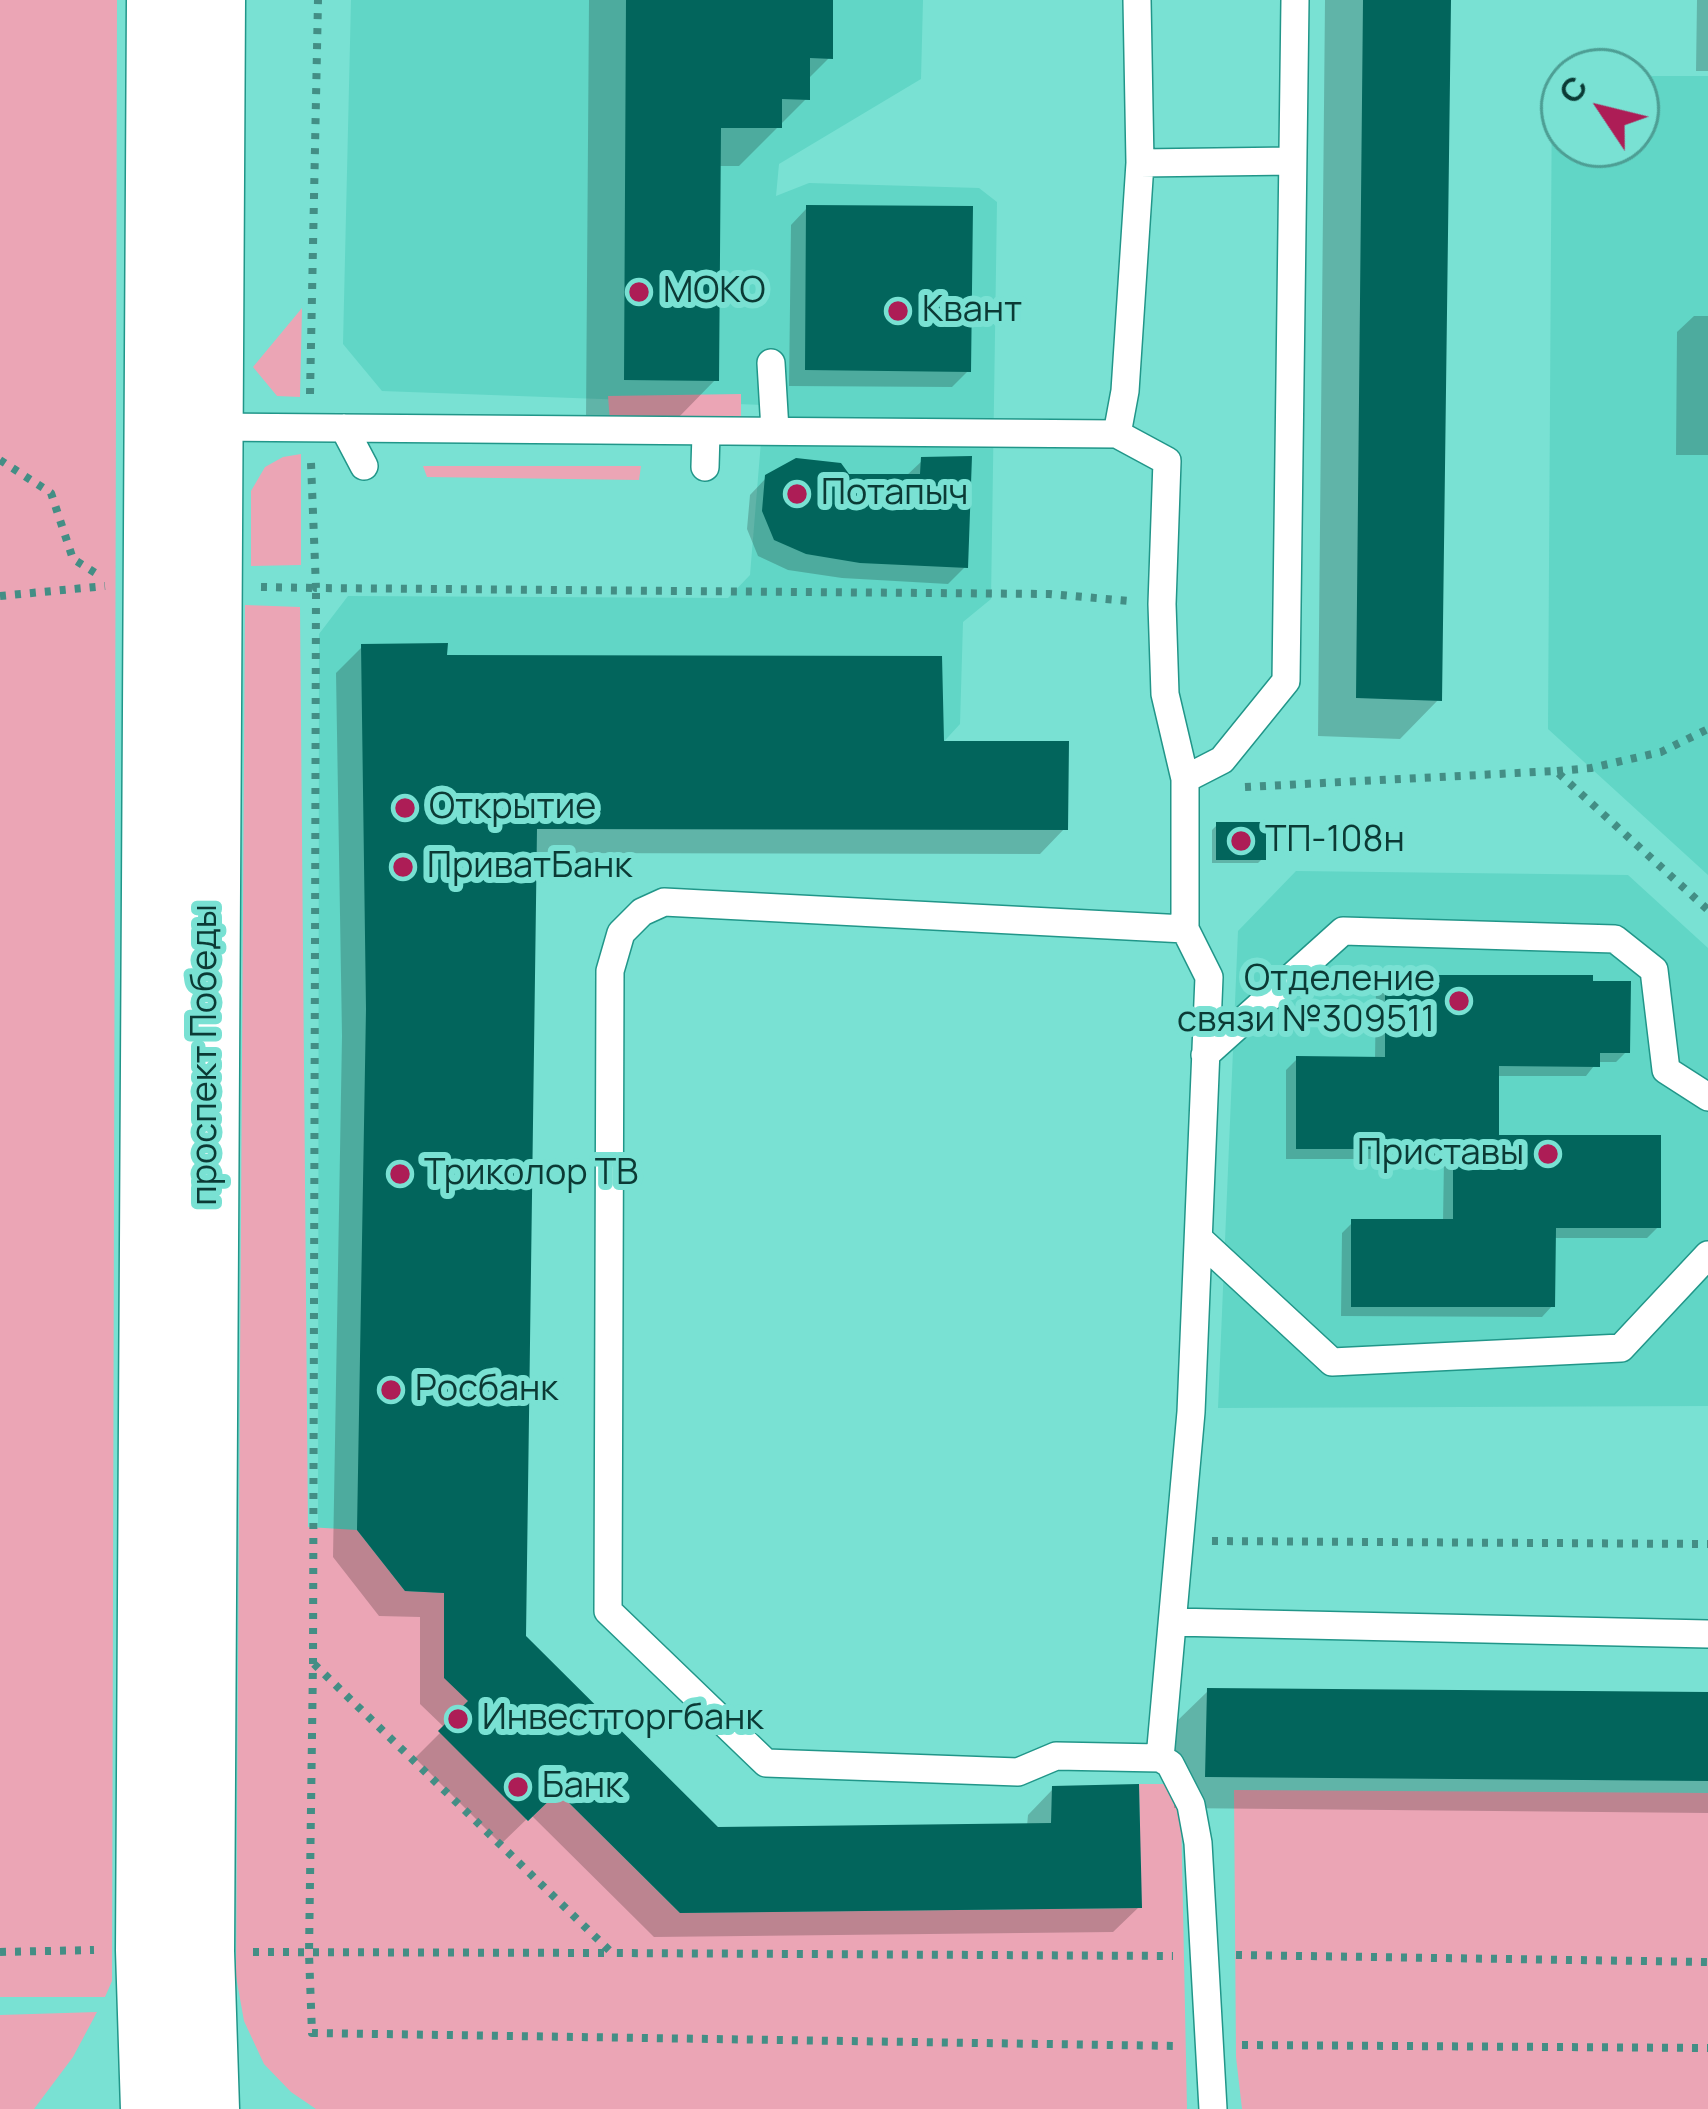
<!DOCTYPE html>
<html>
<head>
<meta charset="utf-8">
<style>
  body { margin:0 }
  #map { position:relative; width:1708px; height:2109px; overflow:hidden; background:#79e1d3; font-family:Manrope,sans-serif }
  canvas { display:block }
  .north { position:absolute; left:1540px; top:48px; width:120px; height:120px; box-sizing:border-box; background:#79e1d3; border:3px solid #4d9e94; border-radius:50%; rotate:305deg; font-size:33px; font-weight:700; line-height:48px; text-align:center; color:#0b3a35 }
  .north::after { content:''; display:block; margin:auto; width:42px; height:54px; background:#ad1d56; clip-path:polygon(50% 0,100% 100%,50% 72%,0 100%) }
</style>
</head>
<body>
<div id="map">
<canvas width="1708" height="2109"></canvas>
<div class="north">С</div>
</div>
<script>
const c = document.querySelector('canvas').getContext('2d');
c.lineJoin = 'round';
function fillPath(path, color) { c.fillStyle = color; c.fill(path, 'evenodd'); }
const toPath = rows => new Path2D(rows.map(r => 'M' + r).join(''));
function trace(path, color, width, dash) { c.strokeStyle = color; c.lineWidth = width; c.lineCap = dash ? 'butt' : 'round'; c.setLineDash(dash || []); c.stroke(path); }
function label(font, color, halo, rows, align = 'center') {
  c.font = font + ' Manrope,sans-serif'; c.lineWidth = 12; c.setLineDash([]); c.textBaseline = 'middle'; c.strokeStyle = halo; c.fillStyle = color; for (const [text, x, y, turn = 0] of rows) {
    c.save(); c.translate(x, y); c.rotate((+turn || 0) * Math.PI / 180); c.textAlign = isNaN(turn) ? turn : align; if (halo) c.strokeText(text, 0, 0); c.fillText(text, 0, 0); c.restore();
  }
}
fillPath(toPath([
  [351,0,923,0,921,79,779,164,776,196,809,183,979,188,997,202,991,599,963,622,960,724,927,760,459,750,457,1583,406,1626,318,1549,319,634,348,596,728,598,750,575,764,405,382,391,343,344],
  [1636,76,1708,76,1708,875,1548,729,1552,77,1564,77,1564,144,1636,144],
  [1296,871,1628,875,1708,948,1708,1406,1218,1408,1238,931]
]), '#61d6c6');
fillPath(toPath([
  [0,0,117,0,112,1981,105,1997,0,1997],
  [302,308,300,397,277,396,253,367],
  [741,394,741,423,610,422,608,396],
  [301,454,301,565,251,566,251,491,265,467,283,457],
  [423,466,641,466,639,480,427,477],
  [245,605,300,607,308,1527,357,1530,405,1591,444,1593,468,1701,439,1731,528,1821,558,1792,680,1913,1141,1908,1139,1784,1166,1784,1181,1810,1187,2109,316,2109,291,2092,264,2064,244,2021,236,1976],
  [1234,1790,1708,1793,1708,2109,1242,2109,1236,2057],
  [97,2012,73,2057,34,2109,0,2109,0,2015]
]), '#eba5b5');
fillPath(toPath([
  [589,0,830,0,830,57,807,80,807,98,739,166,717,166,716,379,677,419,586,418],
  [1325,0,1448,0,1439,699,1400,739,1318,736],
  [1697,0,1708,0,1708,71,1696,71],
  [807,208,968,371,952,387,789,386,791,225],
  [1694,316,1708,316,1708,455,1676,455,1677,332],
  [923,460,965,567,948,584,842,578,788,570,758,556,747,529,750,495,767,477,905,477],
  [362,647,941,744,1065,828,1040,854,533,853,523,1637,717,1830,1027,1826,1028,1815,1053,1789,1139,1907,1113,1932,654,1937,531,1815,501,1844,415,1758,445,1728,420,1704,420,1617,379,1616,333,1557,342,1036,336,673],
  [1217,825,1263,858,1258,863,1212,863,1212,830],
  [1386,978,1627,1051,1616,1062,1597,1062,1586,1076,1496,1076,1496,1138,1658,1227,1647,1238,1553,1238,1552,1306,1542,1317,1341,1316,1342,1233,1353,1222,1443,1222,1444,1159,1286,1159,1286,1070,1297,1059,1375,1060,1376,989],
  [1208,1691,1708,1695,1708,1813,1174,1808,1175,1723]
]), '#0003');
fillPath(toPath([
  [626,0,833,0,833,59,810,58,810,100,782,99,782,128,721,128,719,381,624,380],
  [1363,0,1451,0,1442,701,1356,698],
  [806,205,973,206,971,372,805,370],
  [972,456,968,568,860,563,806,554,774,540,762,511,765,475,796,458,841,463,849,474,920,474,921,457],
  [448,643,447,655,942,656,944,741,1069,741,1068,830,537,829,526,1636,718,1827,1051,1823,1052,1786,1139,1784,1142,1908,680,1913,558,1792,528,1821,438,1731,468,1701,444,1678,444,1593,405,1591,357,1530,366,1009,361,644],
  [1216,822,1266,822,1266,860,1216,860],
  [1385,975,1593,975,1593,981,1631,981,1630,1053,1600,1053,1600,1067,1499,1066,1499,1135,1661,1135,1661,1228,1556,1228,1555,1307,1351,1307,1351,1219,1453,1219,1453,1149,1296,1149,1296,1056,1385,1057],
  [1207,1688,1708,1692,1708,1781,1205,1777]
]), '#02655c');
const service = toPath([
  [1140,163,1292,161],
  [771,363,775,430],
  [209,427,1117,434,1167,461,1162,604,1165,694,1185,779,1185,929,1209,977,1191,1412,1160,1758,1170,1764,1191,1805,1198,1843,1213,2109],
  [344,428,364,466],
  [1117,434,1125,391,1140,163,1137,0],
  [705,467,706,433],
  [1185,779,1222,760,1286,681,1295,0],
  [1205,1055,1343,931,1615,939,1654,970,1666,1070,1708,1097],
  [1199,1239,1332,1362,1621,1348,1708,1255],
  [1173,1622,1708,1634],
  [1160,1758,1056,1756,1018,1772,766,1763,608,1611,610,971,621,933,642,912,664,902,1185,929]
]);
const secondary = toPath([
  [154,2109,149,1950,160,0],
  [206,2109,201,1951,212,0]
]);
trace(service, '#219689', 30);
trace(secondary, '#219689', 69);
trace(toPath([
  [310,394,318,0],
  [0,460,51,493,73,559,102,577],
  [311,463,316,588,1049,594,1130,601],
  [261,587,316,588,313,1663,309,1954,312,2033,1179,2046],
  [0,596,105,586],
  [1557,771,1591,768,1661,752,1708,729],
  [1245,787,1556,771,1708,910],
  [1212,1541,1708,1544],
  [314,1664,612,1953,1173,1956],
  [0,1952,94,1950],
  [253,1952,610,1953],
  [1236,1955,1708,1962],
  [1242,2045,1708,2048]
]), '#438e85', 8, [6, 9]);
trace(service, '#fff', 27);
trace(secondary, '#fff', 66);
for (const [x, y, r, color] of [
  [639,292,12,"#ad1d56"],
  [898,311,12,"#ad1d56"],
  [797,494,12,"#ad1d56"],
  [405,808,12,"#ad1d56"],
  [1241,841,12,"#ad1d56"],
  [403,867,12,"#ad1d56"],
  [1459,1001,12,"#ad1d56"],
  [1548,1154,12,"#ad1d56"],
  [400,1174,12,"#ad1d56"],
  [391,1390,12,"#ad1d56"],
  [458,1719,12,"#ad1d56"],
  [518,1787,12,"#ad1d56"]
]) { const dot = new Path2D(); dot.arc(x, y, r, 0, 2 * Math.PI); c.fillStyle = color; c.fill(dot); trace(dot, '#79e1d3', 4.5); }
label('36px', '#0b3a35', '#79e1d3', [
  ["МОКО",663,292],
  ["Квант",922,311],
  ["Потапыч",821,494],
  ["Открытие",429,808],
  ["ТП-108н",1265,841],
  ["ПриватБанк",427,867],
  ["Отделение",1435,980,"right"],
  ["связи №309511",1435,1021,"right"],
  ["Приставы",1524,1154,"right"],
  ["Триколор ТВ",424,1174],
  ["Росбанк",415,1390],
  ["Инвестторгбанк",482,1719],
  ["Банк",542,1787]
], 'left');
label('36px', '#0b3a35', '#79e1d3', [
  ["проспект Победы",206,1055,-90]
]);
</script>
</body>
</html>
